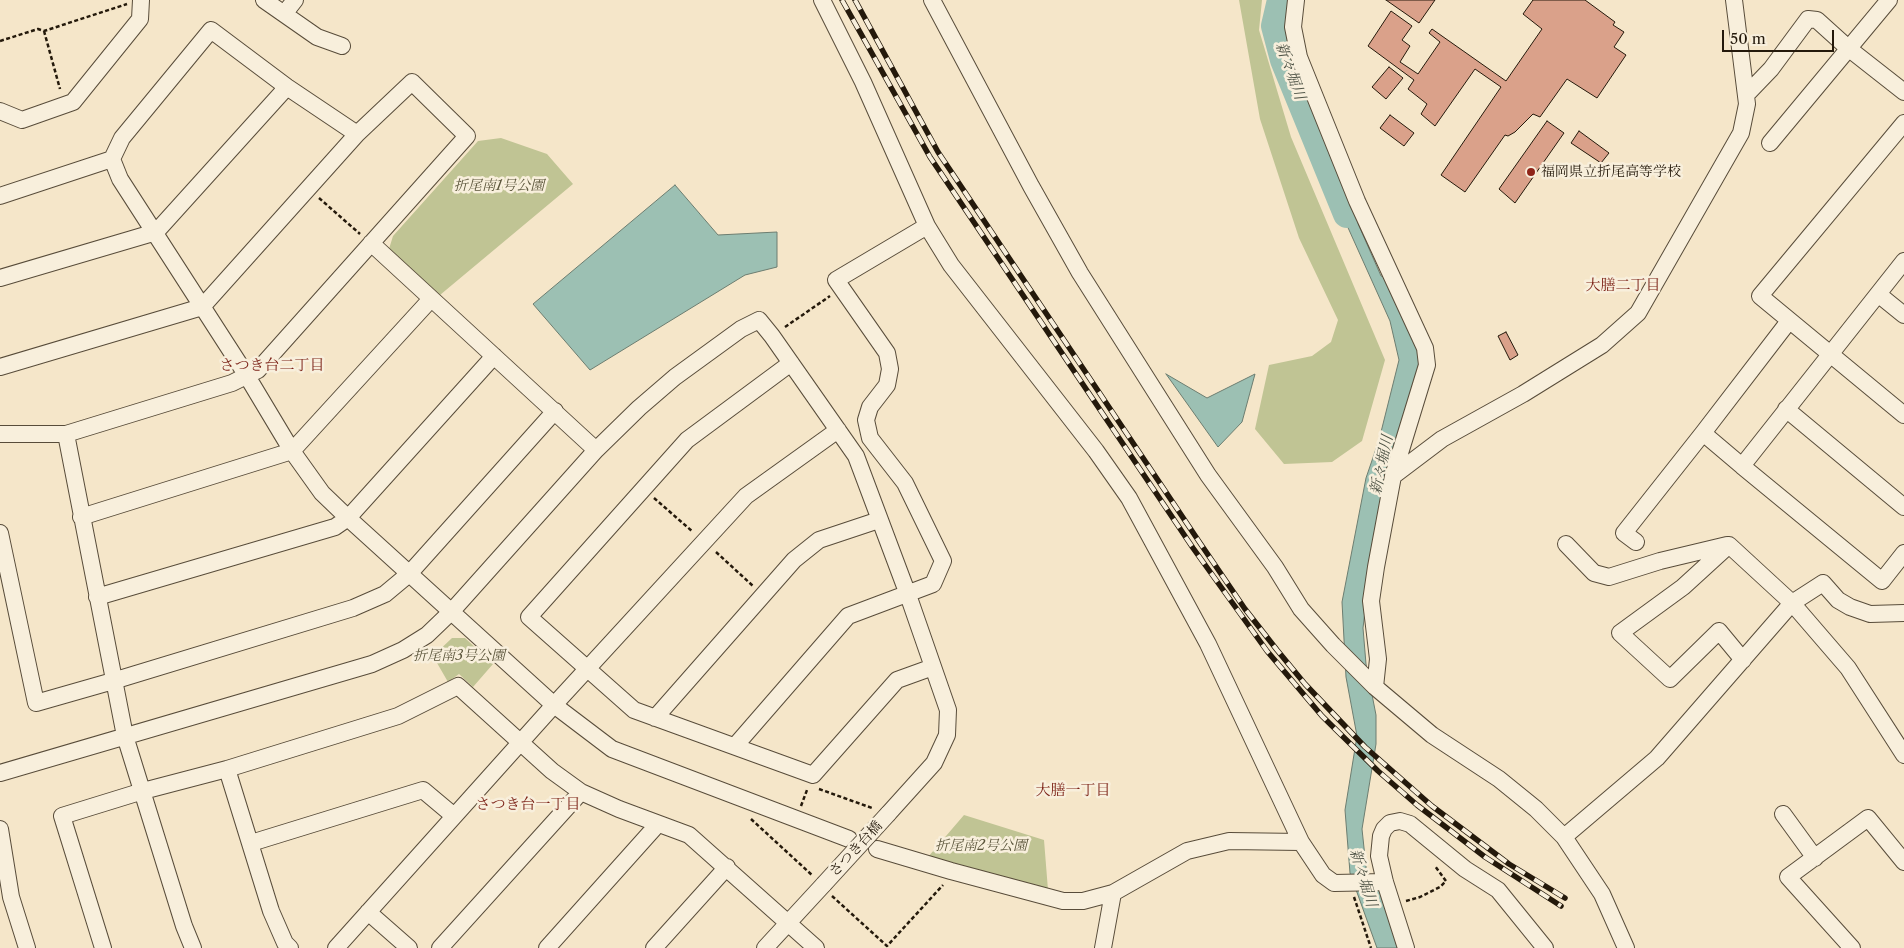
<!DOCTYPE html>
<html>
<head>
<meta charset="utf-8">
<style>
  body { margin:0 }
  #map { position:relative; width:1904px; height:948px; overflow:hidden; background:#f5e6c9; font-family:"Libre Caslon Text",serif }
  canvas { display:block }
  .scale { position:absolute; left:1722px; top:30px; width:112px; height:22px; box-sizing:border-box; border:2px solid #24190b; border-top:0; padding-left:6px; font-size:15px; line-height:18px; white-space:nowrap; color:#24190b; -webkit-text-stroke:4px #f8efdc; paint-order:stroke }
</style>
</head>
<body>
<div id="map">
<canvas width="1904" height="948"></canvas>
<div class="scale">50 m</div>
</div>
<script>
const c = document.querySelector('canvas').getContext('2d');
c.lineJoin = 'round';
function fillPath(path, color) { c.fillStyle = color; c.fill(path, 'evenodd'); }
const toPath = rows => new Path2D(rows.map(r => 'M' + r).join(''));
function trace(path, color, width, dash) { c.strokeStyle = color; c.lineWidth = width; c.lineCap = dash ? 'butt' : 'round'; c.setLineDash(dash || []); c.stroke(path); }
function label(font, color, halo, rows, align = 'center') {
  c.font = font + ' "Libre Caslon Text","Noto Serif JP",serif'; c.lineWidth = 5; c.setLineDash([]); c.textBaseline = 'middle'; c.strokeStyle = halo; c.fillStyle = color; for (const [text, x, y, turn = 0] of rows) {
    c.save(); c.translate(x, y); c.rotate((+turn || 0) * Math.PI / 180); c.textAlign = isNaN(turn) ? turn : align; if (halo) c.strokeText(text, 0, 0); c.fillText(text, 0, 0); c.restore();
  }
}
fillPath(toPath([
  [1239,0,1262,0,1259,30,1291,137,1385,360,1362,441,1332,462,1284,464,1255,429,1269,365,1312,356,1331,342,1338,320,1299,238,1260,119],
  [501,138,547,154,573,184,440,295,389,249,393,236,478,141],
  [452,638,465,638,493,664,473,687,459,674,448,682,433,656],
  [964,815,1044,840,1048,890,928,857]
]), '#c0c494');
const water = toPath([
  [1338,178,1381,276,1387,278,1420,355,1418,372,1370,570,1363,628,1366,664,1376,715,1376,744,1362,829,1367,876,1380,891,1398,948,1377,948,1350,873,1345,810,1357,736,1346,677,1342,602,1366,478,1379,440,1399,360,1390,321,1327,181,1338,178],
  [675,185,718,235,777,232,777,267,745,275,590,370,533,304,675,185],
  [1166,374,1207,398,1255,374,1242,422,1218,447,1166,374]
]);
fillPath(water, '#9cc0b3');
trace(water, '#6c7d70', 1);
trace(toPath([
  [1281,0,1275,26,1284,60,1347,214]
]), '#9cc0b3', 28);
const building = toPath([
  [1386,0,1435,0,1419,23,1386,0],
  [1533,0,1585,0,1615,22,1613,25,1624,32,1614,47,1626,55,1597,98,1567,79,1540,117,1533,114,1515,132,1508,136,1505,135,1465,192,1441,175,1501,87,1475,69,1435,126,1421,114,1427,104,1408,89,1414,80,1368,46,1391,11,1412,26,1402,40,1410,46,1400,62,1418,74,1440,42,1429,33,1432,29,1506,81,1542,29,1523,14,1533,0],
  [1389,67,1403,78,1386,99,1372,87,1389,67],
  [1390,115,1414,133,1404,146,1380,128,1390,115],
  [1547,121,1564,133,1515,203,1499,189,1547,121],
  [1579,131,1609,153,1601,163,1571,143,1579,131],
  [1506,332,1518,355,1510,360,1498,336,1506,332]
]);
fillPath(building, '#daa18a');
trace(building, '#24190b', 1);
const minor = toPath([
  [264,0,317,37,342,46],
  [822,0,863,82,927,226,951,265,1096,451,1129,498,1208,644,1301,842,1323,875,1334,883,1385,882],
  [932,0,1031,186,1080,273,1208,475,1275,567,1301,609,1333,645,1375,687,1432,735,1499,779,1536,809,1564,837,1602,894,1626,948],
  [1296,0,1293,27,1299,57,1357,201,1425,348,1427,365,1393,476,1376,567,1371,601,1378,659,1375,687],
  [284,14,295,0],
  [1746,95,1771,69,1808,19,1817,20,1848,48,1904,92],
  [0,111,22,120,73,102,140,19,141,0],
  [1904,123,1760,296,1904,415],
  [357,134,287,87,211,30,122,138,112,159,120,179,247,376,292,451,322,493,348,518,554,705,612,749,849,839],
  [1770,143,1889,0],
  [0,196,112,159],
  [371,243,596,450],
  [1904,261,1742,466,1882,581,1904,553],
  [0,278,156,232,287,87],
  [1878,294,1904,315],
  [791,363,687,440,529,617,634,710,813,775,897,680,933,667],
  [0,367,202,307,357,134,412,82,467,136,258,370,232,383,66,434,0,434],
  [1786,409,1904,507],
  [1703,433,1742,466],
  [66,434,125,736,184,926,193,948],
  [1393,476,1442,439,1523,394,1602,345,1638,313,1741,133,1747,104,1734,0],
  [81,517,292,451,431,299],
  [0,533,36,703,113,681,353,608,385,594,409,574,555,411],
  [1636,542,1624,533,1703,433,1789,321],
  [1566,544,1594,573,1609,577,1660,561,1727,545],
  [97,597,335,527,348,518,494,356],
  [1743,660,1719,631,1670,679,1620,633,1683,587,1729,545,1792,603,1848,668,1904,755],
  [655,718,794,560,819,540,879,520],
  [735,746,848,616,933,584,943,561,905,483,870,438,866,420,870,407,887,385,890,369,887,353,836,280,927,226],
  [227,769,271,911,285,943,290,948],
  [0,773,372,664,403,650,427,635,452,611,596,450,639,408,675,377,741,329,759,320,772,336,856,456,907,592,948,710,947,735,934,763,888,814],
  [1783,814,1815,858],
  [0,829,11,897,27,948],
  [1564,837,1657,758,1792,603,1823,583,1838,600,1850,607,1870,614,1904,613],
  [251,843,423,790,454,816],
  [877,849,951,871,1063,901,1083,901,1113,893,1187,851,1229,841,1301,842],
  [368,912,409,948],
  [103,948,62,816,143,791,227,769,398,716,458,686,552,771,581,792,619,809,689,835,816,948],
  [336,948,554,705,746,496,838,430],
  [440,948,581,792],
  [547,948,658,824],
  [654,948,727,867],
  [765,948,824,884],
  [1103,948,1113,893],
  [1406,948,1385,882,1379,856,1381,836,1384,829,1390,823,1400,821,1410,824,1465,869,1498,890,1545,948],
  [1852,948,1788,877,1868,818,1904,862]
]);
trace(minor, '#584c3a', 18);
trace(toPath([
  [44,31,60,89],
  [0,41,38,29,44,31,127,4],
  [319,198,360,234],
  [785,327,830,296],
  [654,498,693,532],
  [716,552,753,586],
  [819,789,872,808],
  [801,806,807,790],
  [751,819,813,876],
  [832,896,887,946,943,885],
  [1354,897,1371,948],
  [1406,901,1420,897,1440,887,1446,881,1435,866]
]), '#24190b', 2.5, [4, 2.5]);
trace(minor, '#f8efdc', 16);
const rail = toPath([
  [842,0,930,157,1193,548,1267,651,1322,716,1378,771,1417,805,1485,857,1561,906],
  [855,0,938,152,1200,543,1245,609,1277,650,1305,684,1365,747,1432,806,1509,864,1565,898]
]);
trace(rail, '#24190b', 5.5);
trace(rail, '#f8efdc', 4, [11]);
const minorBridge = toPath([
  [824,884,888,814]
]);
trace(minorBridge, '#584c3a', 18, []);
trace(minorBridge, '#f8efdc', 16);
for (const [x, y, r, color] of [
  [1531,172,5,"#8f2418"]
]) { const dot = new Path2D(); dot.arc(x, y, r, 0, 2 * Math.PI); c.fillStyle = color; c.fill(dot); trace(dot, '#f8efdc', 2); }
label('14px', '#24190b', '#f8efdc', [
  ["福岡県立折尾高等学校",1541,172]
], 'left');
label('italic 14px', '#5b553b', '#f8efdc', [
  ["折尾南1号公園",499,186],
  ["折尾南3号公園",459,656],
  ["折尾南2号公園",981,846]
]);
label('14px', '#24190b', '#f8efdc', [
  ["さつき台橋",856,849,-47]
]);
label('italic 15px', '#4e5346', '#f8efdc', [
  ["新々堀川",1290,71,70],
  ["新々堀川",1382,465,-78],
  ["新々堀川",1363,878,73]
]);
label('15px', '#7a1f14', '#f8efdc', [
  ["大膳二丁目",1623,286],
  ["さつき台二丁目",272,366],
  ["大膳一丁目",1073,791],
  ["さつき台一丁目",528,805]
]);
</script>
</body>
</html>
